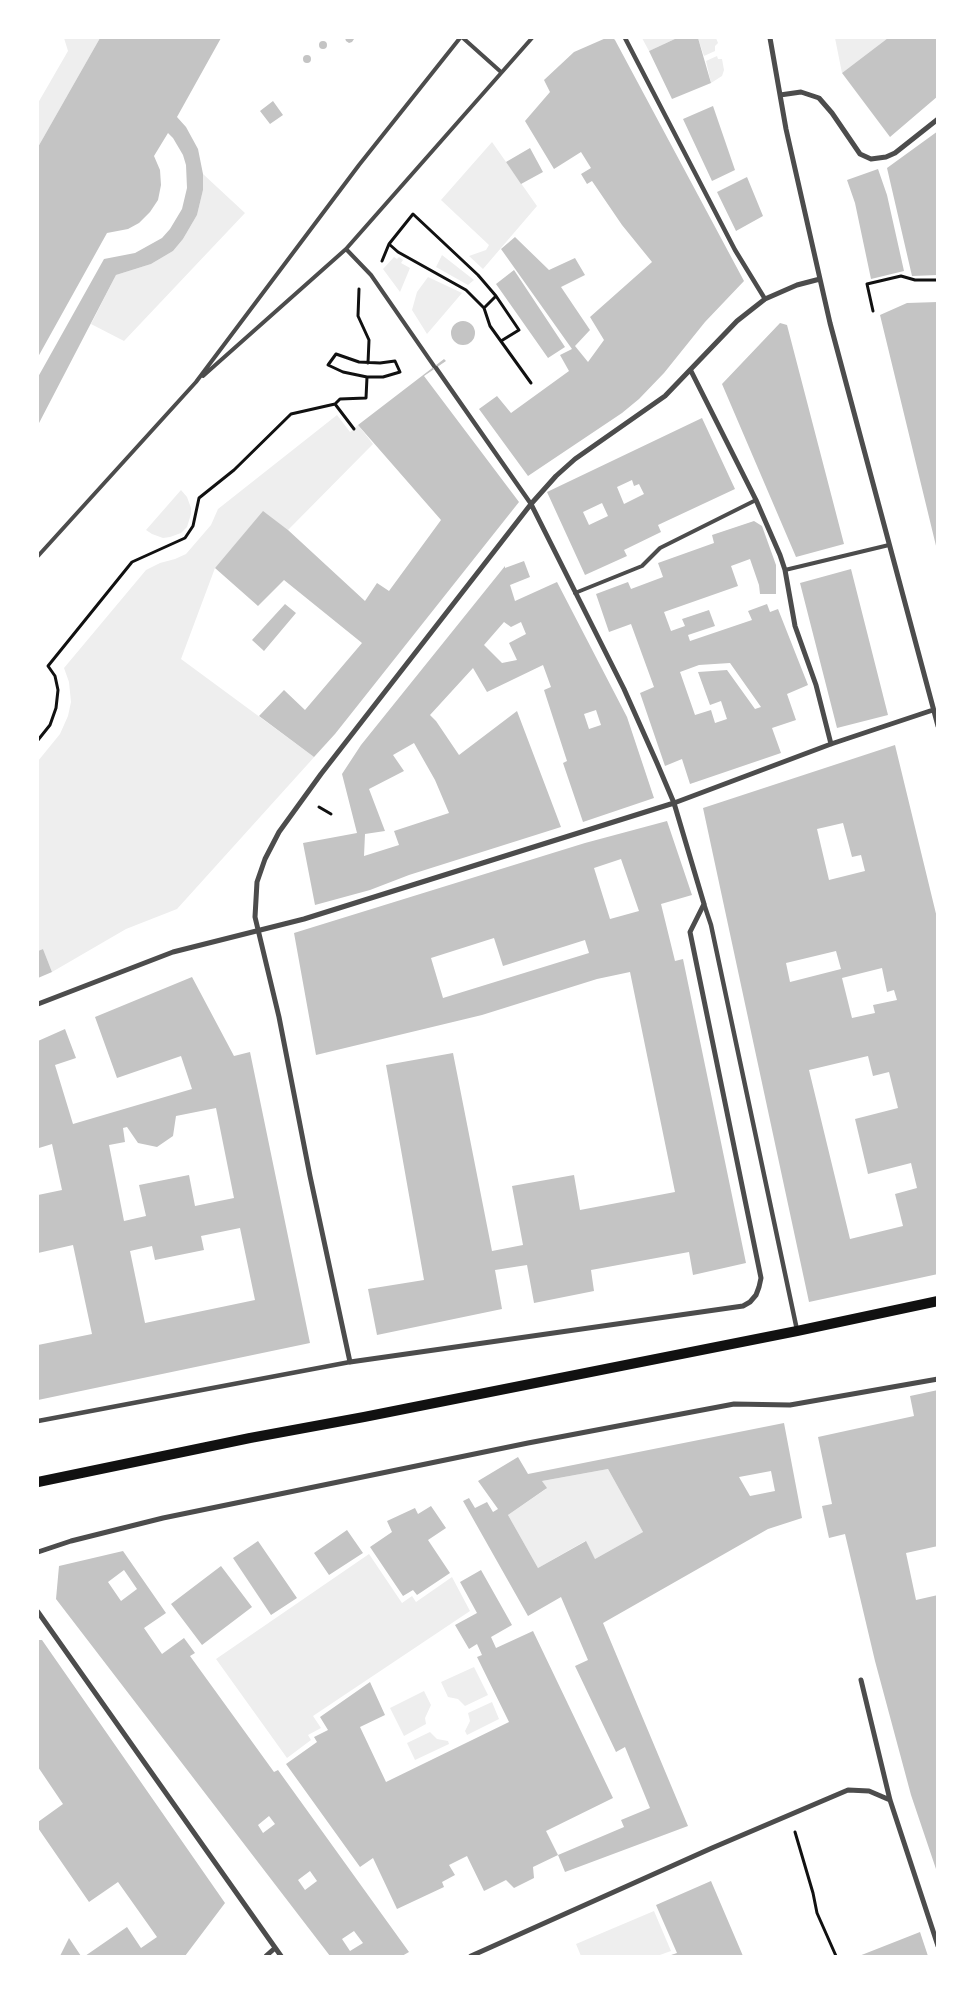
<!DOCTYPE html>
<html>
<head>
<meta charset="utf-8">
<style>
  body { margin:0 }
  #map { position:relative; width:975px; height:1994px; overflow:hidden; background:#fff; font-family:Commissioner,sans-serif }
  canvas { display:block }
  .frame { position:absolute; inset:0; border:39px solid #fff; pointer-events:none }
</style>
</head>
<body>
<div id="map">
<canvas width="975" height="1994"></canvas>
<div class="frame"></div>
</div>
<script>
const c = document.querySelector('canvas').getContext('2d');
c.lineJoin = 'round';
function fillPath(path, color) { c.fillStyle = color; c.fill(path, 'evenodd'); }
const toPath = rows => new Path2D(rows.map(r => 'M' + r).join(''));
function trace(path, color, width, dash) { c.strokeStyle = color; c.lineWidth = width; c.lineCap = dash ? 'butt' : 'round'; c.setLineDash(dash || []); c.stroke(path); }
fillPath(toPath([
  [64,38,100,38,38,147,38,103,68,51],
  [642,38,677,38,649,51],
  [698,38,716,38,718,43,715,46,715,51,704,56],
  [835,38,888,38,842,73],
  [717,56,718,59,722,59,724,70,722,76,711,83,706,61],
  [492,142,537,206,483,269,469,256,486,250,489,245,441,200],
  [203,174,245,213,124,341,91,324,116,275,151,264,173,251,183,239,197,215,203,190],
  [442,255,474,280,468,285,436,267],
  [394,257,397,259,399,257,403,260,401,263,410,268,400,292,383,269],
  [428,277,462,293,427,334,412,310,417,292],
  [337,415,350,432,358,425,373,444,288,530,263,512,215,568,181,659,314,757,335,734,177,909,126,929,52,972,43,949,38,951,38,761,60,734,68,716,71,702,69,682,64,668,146,570,160,563,175,559,186,554,211,525,218,509],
  [181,490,187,497,191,508,191,514,187,527,181,533,170,537,163,538,152,534,146,530],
  [608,1469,643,1532,595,1559,585,1541,538,1568,508,1515,546,1489,542,1481],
  [369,1554,402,1603,412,1596,416,1602,452,1577,470,1611,313,1716,321,1728,308,1735,311,1740,287,1758,216,1659],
  [474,1667,488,1695,465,1706,458,1699,448,1697,441,1682],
  [424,1691,431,1705,425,1718,426,1724,404,1736,390,1708],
  [492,1702,499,1719,467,1735,465,1731,470,1721,468,1713],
  [430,1732,437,1739,448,1741,449,1744,415,1760,407,1743],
  [654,1911,671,1951,657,1956,581,1956,576,1944]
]), '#eee');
fillPath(toPath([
  [100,38,221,38,177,117,186,127,198,149,203,174,203,190,197,215,183,239,173,251,151,264,116,275,38,425,38,377,104,259,135,253,162,238,170,229,182,209,187,188,186,165,183,155,173,138,168,133,154,156,160,170,161,185,158,200,150,212,139,223,128,229,107,233,38,357,38,147],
  [345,38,354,38,354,39,352,42,349,43,346,41],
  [606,38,613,38,615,40,744,281,705,322,664,373,639,399,622,413,528,476,479,409,497,396,511,413,569,371,560,355,572,349,501,249,515,237,549,270,575,258,585,275,561,287,590,330,575,346,588,362,604,340,590,317,652,262,622,225,592,181,587,184,581,174,591,168,581,152,554,169,525,121,550,92,544,80,574,52],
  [677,38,698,38,711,83,672,99,649,51],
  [888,38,938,38,938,96,890,137,842,73],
  '319 45a4 4 0 1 1 8 0a4 4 0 1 1-8 0Z',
  '303 59a4 4 0 1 1 8 0a4 4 0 1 1-8 0Z',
  [273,101,283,115,270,124,260,111],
  [713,106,735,170,712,181,683,119],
  [938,131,938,275,912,276,887,168],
  [530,148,543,172,521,184,506,162],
  [878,169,887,195,904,271,871,279,855,203,847,180],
  [747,177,763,216,736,231,717,192],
  [514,270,565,347,548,358,496,284],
  [938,302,938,550,937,550,880,315,907,303],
  '451 333a12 12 0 1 1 24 0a12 12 0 1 1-24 0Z',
  [780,323,787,325,844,544,796,557,722,384],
  [444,359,446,361,424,376,519,502,335,734,314,757,259,716,284,690,305,710,362,643,284,580,258,606,215,568,263,511,288,530,365,601,377,583,389,591,441,520,358,425],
  [702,418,735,489,658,525,661,532,624,550,627,556,585,575,547,492],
  [632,480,634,486,639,484,644,494,624,504,617,487],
  [602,503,608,516,589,525,583,512],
  [754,521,762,526,776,565,776,594,760,594,759,585,750,559,731,566,738,586,664,612,671,631,685,626,682,619,709,610,715,626,688,635,690,641,752,620,748,611,767,604,770,612,778,609,808,685,787,694,796,720,772,728,781,753,690,784,682,759,665,766,640,693,654,687,631,624,609,632,596,594,628,582,631,589,663,577,658,563,714,543,712,535],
  [730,663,761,707,755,709,727,670,698,672,710,705,721,701,727,719,715,723,711,710,695,715,680,672,699,665],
  [524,561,530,577,510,585,515,601,557,582,627,717,654,798,583,822,563,763,567,761,544,690,551,687,543,665,487,692,473,668,430,715,436,721,459,755,517,711,561,827,409,875,370,890,315,905,303,843,357,833,342,774,361,745,505,566,505,568],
  [504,622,511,627,521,622,526,634,509,643,517,660,502,663,484,645],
  [596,710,601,725,589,729,584,714],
  [414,743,435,780,449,813,394,831,399,845,364,856,365,834,385,831,369,789,404,771,393,755],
  [851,569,888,715,837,728,800,583],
  [285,604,296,613,264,651,252,640],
  [895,745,938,922,938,1274,809,1302,703,808],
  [843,823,852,857,861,855,865,871,829,880,817,829],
  [836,951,841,969,790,982,786,963],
  [882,968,887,992,894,990,897,1000,873,1005,875,1013,852,1018,842,978],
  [868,1056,873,1076,889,1072,898,1108,855,1119,868,1174,911,1163,917,1188,895,1194,903,1226,850,1239,809,1070],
  [667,821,692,895,661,904,675,961,683,959,746,1263,693,1275,689,1252,591,1270,594,1291,534,1303,527,1265,495,1270,502,1309,377,1335,368,1289,424,1280,386,1065,453,1053,492,1251,523,1245,512,1186,574,1175,580,1210,675,1192,630,972,597,979,482,1015,316,1055,294,933,585,843],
  [621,859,639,911,610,919,594,868],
  [494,938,503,966,585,940,589,953,443,998,431,958],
  [43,949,52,972,38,978,38,951],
  [192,977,234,1056,250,1052,310,1343,38,1400,38,1345,92,1334,73,1245,38,1253,38,1195,62,1190,52,1144,39,1148,38,1143,38,1041,65,1029,76,1058,55,1065,73,1124,192,1089,181,1056,117,1078,95,1017],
  [216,1108,234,1198,195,1206,189,1175,139,1185,146,1216,124,1221,109,1145,125,1142,123,1128,127,1127,138,1143,157,1147,173,1136,176,1116],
  [240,1228,255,1300,145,1323,130,1251,152,1246,155,1260,204,1250,201,1236],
  [938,1390,938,1546,906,1553,916,1600,938,1595,937,1872,911,1795,875,1661,845,1534,829,1538,822,1506,832,1504,818,1437,914,1416,910,1396],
  [784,1423,802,1518,768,1529,603,1623,688,1826,565,1872,558,1855,533,1867,534,1878,514,1888,506,1880,484,1891,467,1856,449,1865,455,1875,442,1882,444,1887,397,1909,373,1858,360,1867,286,1764,317,1742,314,1737,328,1730,320,1717,370,1682,385,1715,360,1727,386,1782,509,1722,477,1657,482,1655,477,1644,469,1649,455,1625,477,1613,460,1582,481,1570,512,1625,491,1637,496,1648,533,1631,613,1798,546,1831,558,1855,624,1827,621,1820,650,1808,625,1747,616,1752,575,1666,588,1660,561,1597,528,1616,463,1501,469,1498,475,1508,487,1502,493,1512,498,1509,478,1481,518,1457,528,1474],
  [608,1469,643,1532,595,1559,586,1541,538,1568,508,1515,547,1488,542,1481],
  [771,1471,775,1491,750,1496,739,1477],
  [431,1506,446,1528,428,1540,450,1573,417,1595,413,1590,403,1596,370,1547,392,1532,387,1521,415,1508,418,1514],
  [347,1530,363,1553,329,1575,314,1553],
  [258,1541,297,1598,271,1615,233,1558],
  [123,1551,166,1613,144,1628,162,1654,184,1638,195,1653,190,1656,274,1772,278,1770,409,1952,402,1956,330,1956,56,1599,59,1566],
  [124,1570,137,1589,121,1601,108,1582],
  [269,1816,275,1824,263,1833,258,1825],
  [310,1871,317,1881,305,1890,298,1880],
  [354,1931,363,1943,350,1951,342,1939],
  [221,1566,252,1607,202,1645,171,1604],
  [38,1640,42,1640,225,1903,185,1956,85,1956,127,1927,141,1948,157,1937,118,1882,89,1902,38,1828,38,1822,63,1804,38,1767],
  [711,1881,743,1956,668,1956,677,1953,656,1905],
  [920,1932,928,1956,859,1956],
  [69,1938,81,1956,60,1956]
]), '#c4c4c4');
trace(toPath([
  [382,261,389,244],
  [359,289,358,316,369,340,368,363],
  [496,296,519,330,501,341],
  [484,308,496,296,478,275,413,214,389,244,398,252,466,290,484,308,490,326,531,383],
  [873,311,867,284,901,276,915,280,938,280],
  [336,354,359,362,380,363,395,361,400,372,383,377,367,377,343,372,328,365,336,354],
  [335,404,354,429],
  [38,740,50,725,56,708,58,690,55,676,48,666,132,562,185,538,193,526,199,498,234,470,291,414,335,404,340,399,366,398,367,377],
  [319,807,331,814],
  [795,1832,813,1893,817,1913,836,1956]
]), '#111', 3);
trace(toPath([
  [463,38,501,72],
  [346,249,371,275,434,366],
  [203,376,346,249,532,38],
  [38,556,196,382,359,165,460,38],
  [785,570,889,545],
  [575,593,642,566,660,548,756,500]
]), '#4c4c4c', 4);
trace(toPath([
  [625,38,735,250,765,299],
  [436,368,531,504],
  [704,904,711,925,797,1330],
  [38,1421,350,1362]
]), '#4c4c4c', 4.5);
trace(toPath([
  [770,38,786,129,830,323,938,726],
  [780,95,801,92,819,98,832,113,860,154,871,159,886,157,895,153,938,119],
  [691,371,756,500,780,555,785,570,795,626,816,685,831,744],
  [531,504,624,689,657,763,674,803,704,904,690,932,761,1278,759,1287,756,1295,750,1302,743,1306,350,1362,310,1176,279,1017,255,917,257,882,265,859,279,832,321,774,531,504,556,476,575,459,665,396,737,321,765,299,797,285,820,279],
  [38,1004,173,952,304,919,674,803,831,744,933,710],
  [38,1552,71,1541,163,1518,528,1443,734,1404,790,1405,938,1379],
  [38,1612,281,1956],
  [861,1680,890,1800,938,1946],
  [266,1956,275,1948],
  [471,1956,712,1848,848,1790,869,1791,890,1800]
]), '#4c4c4c', 5);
trace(toPath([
  [38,1482,250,1438,364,1417,797,1331,938,1301]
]), '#111', 10);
</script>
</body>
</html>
